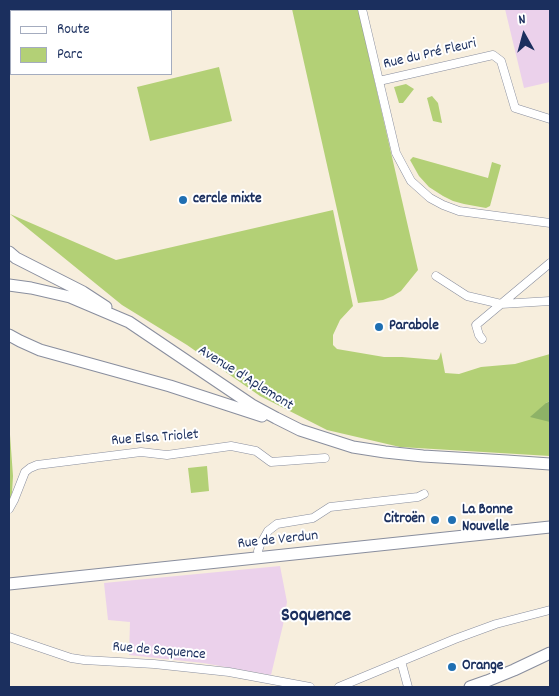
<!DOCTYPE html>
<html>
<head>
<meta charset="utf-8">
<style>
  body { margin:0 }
  #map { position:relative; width:559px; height:696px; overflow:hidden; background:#f7eedd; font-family:Dekko,sans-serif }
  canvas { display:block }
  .frame { position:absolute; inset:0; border:10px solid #1b2f5e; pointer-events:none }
  .legend { position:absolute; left:10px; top:10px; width:162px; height:65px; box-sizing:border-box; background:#fff; border:1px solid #a4acbf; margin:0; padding:6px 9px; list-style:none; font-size:15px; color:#1b2f5e }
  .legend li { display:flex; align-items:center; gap:10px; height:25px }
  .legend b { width:25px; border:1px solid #a4acbf }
  .north { position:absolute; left:499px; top:10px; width:50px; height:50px; -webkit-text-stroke:4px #fff; paint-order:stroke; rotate:353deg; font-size:14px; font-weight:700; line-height:20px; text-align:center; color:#1b2f5e }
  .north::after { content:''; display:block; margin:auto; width:18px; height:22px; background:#1b2f5e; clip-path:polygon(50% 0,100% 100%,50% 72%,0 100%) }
</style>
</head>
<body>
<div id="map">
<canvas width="559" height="696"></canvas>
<div class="frame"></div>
<ul class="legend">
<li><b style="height:6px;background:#fff"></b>Route</li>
<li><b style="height:14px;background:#b3d076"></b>Parc</li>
</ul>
<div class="north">N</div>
</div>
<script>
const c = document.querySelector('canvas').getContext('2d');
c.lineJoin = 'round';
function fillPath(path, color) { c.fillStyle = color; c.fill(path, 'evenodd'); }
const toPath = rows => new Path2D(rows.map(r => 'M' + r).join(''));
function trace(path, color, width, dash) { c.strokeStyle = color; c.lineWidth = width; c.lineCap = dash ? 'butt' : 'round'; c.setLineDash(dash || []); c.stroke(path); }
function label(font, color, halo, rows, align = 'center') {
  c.font = font + ' Dekko,sans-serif'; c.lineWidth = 4; c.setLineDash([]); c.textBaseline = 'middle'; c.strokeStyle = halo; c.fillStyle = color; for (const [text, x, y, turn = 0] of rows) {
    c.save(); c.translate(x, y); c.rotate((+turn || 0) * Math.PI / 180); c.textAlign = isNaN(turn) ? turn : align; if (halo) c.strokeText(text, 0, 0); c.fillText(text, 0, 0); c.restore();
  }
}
fillPath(toPath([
  [505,9,550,9,550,82,524,88],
  [280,566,287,602,283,625,271,675,203,663,129,655,130,622,108,620,104,583]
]), '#ebd1eb');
fillPath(toPath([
  [292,9,358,9,418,270,401,291,393,296,383,300,358,303],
  [219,67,232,121,150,141,137,87],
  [406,84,414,89,403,103,399,103,394,87],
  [432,96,438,103,442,123,433,121,427,98],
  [413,157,488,178,492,162,501,165,490,206,486,208,464,204,453,201,443,196,429,187,419,176,410,160],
  [333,210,353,306,340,320,333,335,333,345,337,349,384,357,402,357,437,360,439,358,441,352,445,373,459,374,481,367,515,364,550,354,550,401,546,403,549,421,550,422,550,456,400,447,327,430,260,396,187,345,122,305,10,214,116,260],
  [9,421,13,476,12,493,9,503],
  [207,466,209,491,191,493,188,468]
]), '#b3d076');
fillPath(toPath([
  [550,401,550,422,530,417,546,403]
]), '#8eb267');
const street = toPath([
  [37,9,38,11],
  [362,9,396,153,411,181,430,198,443,205,459,211,550,223],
  [76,11,86,9],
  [9,28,11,28],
  [379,81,493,55,501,61,515,108,550,119],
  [436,276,467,296,501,304,550,301],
  [482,339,479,335,476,325,550,263],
  [9,509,14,500,25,472,30,468,37,465,141,452,167,455,231,446,256,451,271,462,325,458],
  [259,558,258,551,260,545,268,531,277,524,313,518,330,507,418,497,424,494],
  [9,637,71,658,84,660,154,664,229,672,310,687],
  [401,661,408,687],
  [339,687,455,639,496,624,550,610]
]);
const secondary = toPath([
  [9,252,16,258,83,292,106,307],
  [9,285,31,288,70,297,129,322,252,405,276,418,300,430,353,447,385,452,423,456,507,461,550,464],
  [9,335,20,341,40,350,170,386,262,416],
  [9,584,550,527],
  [470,687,487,681,514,670,550,653]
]);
trace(street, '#898e9e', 9);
trace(secondary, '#898e9e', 13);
trace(street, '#fff', 8);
trace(secondary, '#fff', 11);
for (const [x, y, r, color] of [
  [183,200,5,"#1f6fb2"],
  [379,327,5,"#1f6fb2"],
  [435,520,5,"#1f6fb2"],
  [452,520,5,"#1f6fb2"],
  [452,667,5,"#1f6fb2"]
]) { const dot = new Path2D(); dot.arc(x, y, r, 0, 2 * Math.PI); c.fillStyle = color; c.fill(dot); trace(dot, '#fff', 2); }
label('15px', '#1b2f5e', '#fff', [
  ["Rue du Pré Fleuri",430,55,-13],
  ["Avenue d'Aplemont",245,379,32],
  ["Rue Elsa Triolet",155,439,-4],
  ["Rue de Verdun",278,541,-6],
  ["Rue de Soquence",159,652,5]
]);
label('bold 15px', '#1b2f5e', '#fff', [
  ["cercle mixte",193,200],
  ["Parabole",389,327],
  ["La Bonne",462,511],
  ["Nouvelle",462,528],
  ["Citroën",425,520,"right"],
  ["Orange",462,667]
], 'left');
label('bold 20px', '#1b2f5e', '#fff', [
  ["Soquence",316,617]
]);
</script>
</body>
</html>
